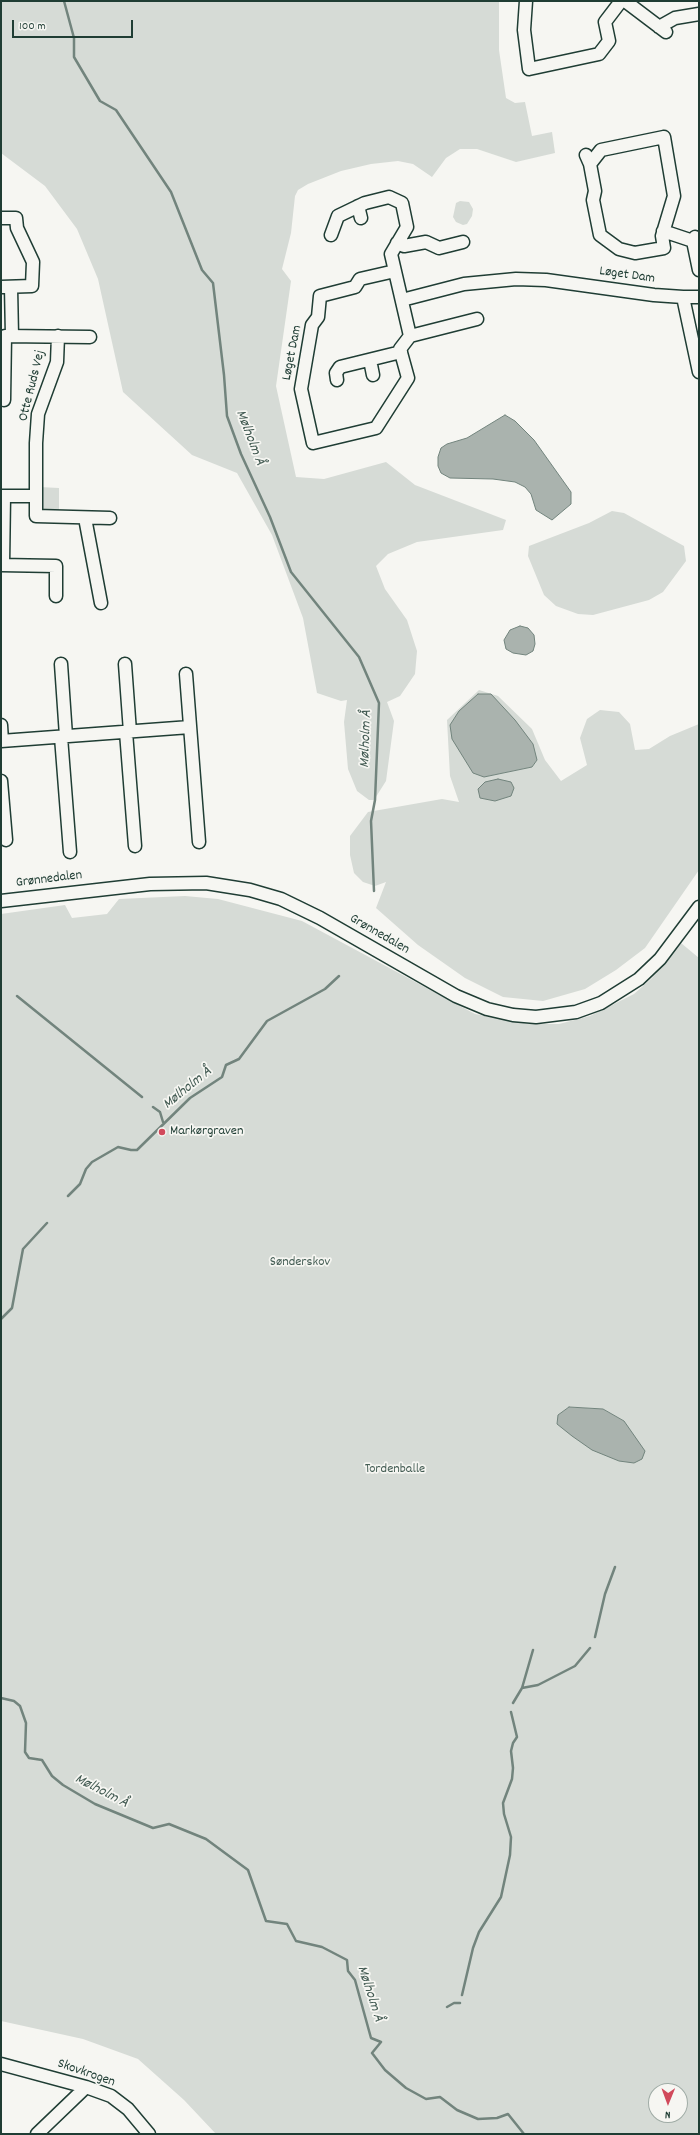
<!DOCTYPE html>
<html>
<head>
<meta charset="utf-8">
<style>
  body { margin:0 }
  #map { position:relative; width:700px; height:2135px; overflow:hidden; background:#f6f6f2; font-family:Dekko,sans-serif }
  canvas { display:block }
  .frame { position:absolute; inset:0; border:2px solid #1f3d34; pointer-events:none }
  .north { position:absolute; left:648px; top:2083px; width:40px; height:40px; box-sizing:border-box; background:#f6f6f2; border:1px solid #a0aca6; border-radius:50%; rotate:181deg; font-size:11px; font-weight:700; line-height:16px; text-align:center; color:#1f3d34 }
  .north::after { content:''; display:block; margin:auto; width:14px; height:18px; background:#d1495b; clip-path:polygon(50% 0,100% 100%,50% 72%,0 100%) }
  .scale { position:absolute; left:12px; top:20px; width:121px; height:18px; box-sizing:border-box; border:2px solid #1f3d34; border-top:0; padding-left:5px; font-size:12px; line-height:14px; white-space:nowrap; color:#1f3d34; -webkit-text-stroke:3px #f6f6f2; paint-order:stroke }
</style>
</head>
<body>
<div id="map">
<canvas width="700" height="2135"></canvas>
<div class="frame"></div>
<div class="north">N</div>
<div class="scale">100 m</div>
</div>
<script>
const c = document.querySelector('canvas').getContext('2d');
c.lineJoin = 'round';
function fillPath(path, color) { c.fillStyle = color; c.fill(path, 'evenodd'); }
const toPath = rows => new Path2D(rows.map(r => 'M' + r).join(''));
function trace(path, color, width, dash) { c.strokeStyle = color; c.lineWidth = width; c.lineCap = dash ? 'butt' : 'round'; c.setLineDash(dash || []); c.stroke(path); }
function label(font, color, halo, rows, align = 'center') {
  c.font = font + ' Dekko,sans-serif'; c.lineWidth = 3.5; c.setLineDash([]); c.textBaseline = 'middle'; c.strokeStyle = halo; c.fillStyle = color; for (const [text, x, y, turn = 0] of rows) {
    c.save(); c.translate(x, y); c.rotate((+turn || 0) * Math.PI / 180); c.textAlign = isNaN(turn) ? turn : align; if (halo) c.strokeText(text, 0, 0); c.fillText(text, 0, 0); c.restore();
  }
}
fillPath(toPath([
  [1,1,499,1,499,50,506,98,515,103,525,102,532,136,552,132,555,153,516,162,477,149,460,149,446,158,432,177,413,164,398,161,371,164,341,171,308,184,298,190,295,196,291,233,282,269,291,281,276,386,296,477,324,479,386,462,415,485,506,520,503,530,417,542,388,554,376,566,385,589,407,620,417,651,415,674,400,696,387,702,394,721,386,781,374,800,369,800,357,791,348,769,344,722,347,700,341,701,317,693,303,618,272,535,237,473,192,455,123,392,98,279,77,229,45,186,1,153],
  [460,201,469,202,473,209,472,216,467,224,463,225,456,222,453,217,456,203],
  [39,487,59,488,59,514,41,512],
  [612,511,624,513,684,546,686,561,663,592,649,600,593,615,578,614,556,606,544,595,528,556,529,546,589,523],
  [479,690,498,696,532,729,545,760,561,781,587,765,580,738,587,719,600,710,619,712,630,724,635,750,649,749,670,736,699,724,699,870,645,948,616,970,585,989,543,1001,503,997,465,978,418,945,376,908,386,882,375,886,363,882,354,873,350,855,350,836,368,812,442,799,459,802,450,776,447,720],
  [537,760,532,767,484,777],
  [185,896,218,899,302,921,475,1014,529,1024,559,1024,590,1016,634,994,652,978,681,943,699,958,699,2134,216,2134,184,2100,138,2059,83,2039,1,2021,1,914,65,905,72,918,107,914,119,899],
  [569,1407,603,1409,624,1421,557,1424,559,1415],
  [656,2091,680,2091,680,2115,656,2115]
]), '#d6dbd6');
const water = toPath([
  [505,415,515,421,534,440,571,492,571,504,552,520,536,510,531,494,525,487,515,482,493,479,450,478,441,473,438,466,438,457,441,448,447,444,467,438,505,415],
  [520,626,528,628,534,635,535,644,533,651,526,655,513,653,506,649,504,640,510,630,520,626],
  [478,694,491,694,515,720,533,744,537,760,532,767,484,777,473,773,452,739,450,725,459,711,478,694],
  [498,779,511,782,514,788,511,796,495,801,480,798,478,789,485,782,498,779],
  [569,1407,603,1409,624,1421,645,1451,642,1459,634,1463,619,1461,592,1450,572,1436,557,1424,558,1415,569,1407]
]);
fillPath(water, '#aab3ae');
trace(water, '#72847d', 1);
trace(toPath([
  [64,1,74,38,74,57,100,101,116,110,171,192,202,270,213,283,224,375,227,416,241,454,270,517,291,572,359,657,379,703,375,800,371,821,374,891],
  [17,996,142,1097],
  [153,1107,160,1112,163,1122],
  [68,1196,80,1184,86,1169,92,1162,118,1147,131,1150,137,1150,190,1098,222,1077,226,1065,239,1059,267,1021,325,989,339,976],
  [1,1319,12,1308,23,1249,47,1223],
  [595,1637,605,1594,615,1567],
  [522,1688,533,1650],
  [1,1698,14,1701,20,1706,26,1723,25,1752,29,1758,42,1760,52,1776,63,1785,95,1804,153,1828,169,1824,206,1839,248,1870,266,1921,287,1924,296,1941,322,1947,347,1960,348,1971,355,1980,371,2038,381,2042,372,2053,385,2070,406,2088,426,2099,440,2097,457,2110,478,2119,497,2118,508,2114,524,2134],
  [513,1703,522,1688,538,1685,575,1666,590,1648],
  [462,1995,473,1948,479,1932,501,1897,510,1855,511,1837,504,1814,503,1803,512,1779,513,1768,511,1751,513,1743,517,1737,511,1712],
  [447,2007,454,2003,460,2003]
]), '#72847d', 2.5);
const minor = toPath([
  [526,1,524,30,529,69,599,54,609,41,605,22,621,1],
  [625,1,666,32],
  [659,27,675,18,699,14],
  [586,155,590,164,595,191,593,200,600,235,619,249,635,253,664,248,662,236,674,196,664,137,601,150,590,164],
  [358,206,361,218],
  [1,218,16,218,17,228,33,262,32,286,1,287],
  [663,231,693,241],
  [331,235,338,216,365,203,389,197,402,203,407,227,391,254,410,336,400,349,408,378,376,428,313,443,301,389,312,325,318,317,320,296,355,287,360,279,395,271],
  [695,237,693,241,699,270],
  [397,243,404,246,426,242,439,248,463,242],
  [11,287,12,336],
  [699,297,683,297,699,372],
  [402,300,464,284,516,279,546,280,654,295,683,297],
  [58,336,57,362,38,414,36,443,36,516,110,518],
  [410,336,477,319],
  [370,360,373,375],
  [337,380,336,373,340,367,401,352],
  [4,400,5,336,90,337],
  [1,496,36,496],
  [85,518,101,603],
  [1,565,56,566,56,596],
  [3,565,4,496],
  [61,664,66,736],
  [125,664,130,732],
  [186,674,199,842],
  [1,725,2,741],
  [126,732,135,846],
  [61,737,70,852],
  [1,741,190,727],
  [1,781,6,840],
  [1,901,150,884,206,883,250,890,281,899,320,918,456,996,487,1009,513,1015,536,1017,576,1012,601,1003,639,979,660,959,699,907],
  [1,2064,86,2087,111,2096,128,2109,149,2134],
  [37,2134,86,2087]
]);
trace(minor, '#1f3d34', 15);
trace(minor, '#f6f6f2', 12);
for (const [x, y, r, color] of [
  [162,1132,4,"#d1495b"]
]) { const dot = new Path2D(); dot.arc(x, y, r, 0, 2 * Math.PI); c.fillStyle = color; c.fill(dot); trace(dot, '#f6f6f2', 1.5); }
label('14px', '#1f3d34', '#f6f6f2', [
  ["Løget Dam",627,276,8],
  ["Løget Dam",293,353,-79],
  ["Otte Ruds Vej",33,386,-76],
  ["Grønnedalen",49,880,-7],
  ["Grønnedalen",379,935,30],
  ["Skovkrogen",86,2074,19]
]);
label('14px', '#1f3d34', '#f6f6f2', [
  ["Markørgraven",170,1132]
], 'left');
label('14px', '#445d54', '#f6f6f2', [
  ["Sønderskov",300,1263],
  ["Tordenballe",395,1470]
]);
label('italic 15px', '#425a52', '#f6f6f2', [
  ["Mølholm Å",249,438,69],
  ["Mølholm Å",367,739,-88],
  ["Mølholm Å",188,1089,-39],
  ["Mølholm Å",101,1792,27],
  ["Mølholm Å",369,1994,72]
]);
</script>
</body>
</html>
